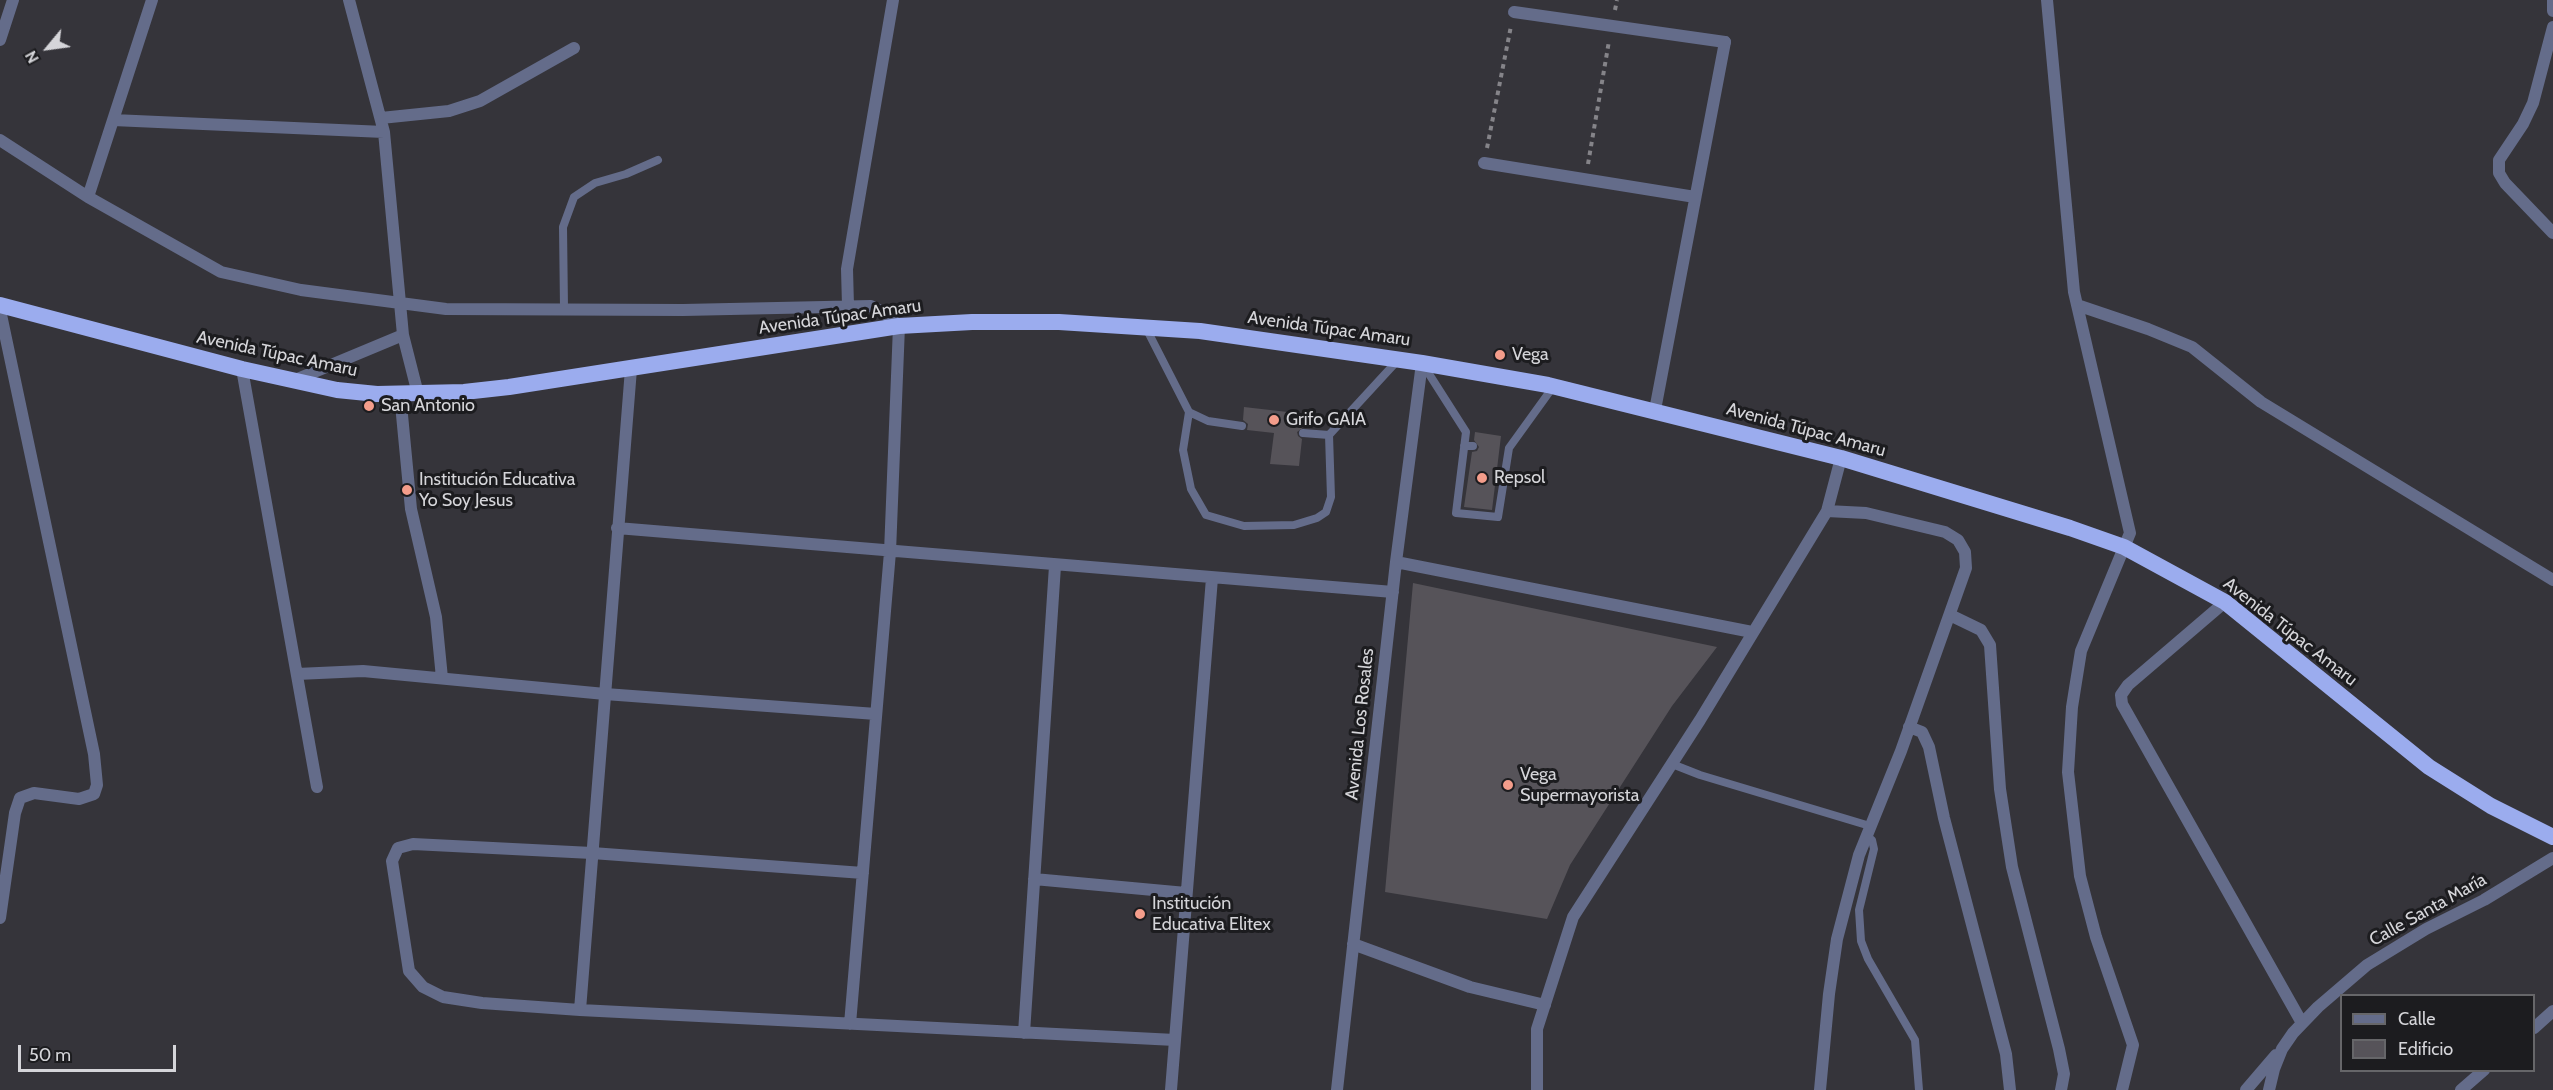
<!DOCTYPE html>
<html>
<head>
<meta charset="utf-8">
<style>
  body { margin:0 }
  #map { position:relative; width:2553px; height:1090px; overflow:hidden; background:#35343a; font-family:Cabin,sans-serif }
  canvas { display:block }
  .legend { position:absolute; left:2340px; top:994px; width:195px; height:78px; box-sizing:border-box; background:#1c1c1f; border:2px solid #666669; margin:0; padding:8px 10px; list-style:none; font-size:18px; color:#d5d5d9 }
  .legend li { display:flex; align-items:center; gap:12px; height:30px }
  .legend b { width:30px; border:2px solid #666669 }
  .north { position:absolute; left:18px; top:18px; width:60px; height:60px; -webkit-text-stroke:4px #1c1c1f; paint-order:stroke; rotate:241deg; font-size:16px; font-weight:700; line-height:24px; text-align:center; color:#d5d5d9 }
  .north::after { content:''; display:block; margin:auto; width:21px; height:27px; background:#d5d5d9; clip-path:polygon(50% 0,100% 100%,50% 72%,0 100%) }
  .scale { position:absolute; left:18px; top:1045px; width:158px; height:27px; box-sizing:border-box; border:3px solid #d5d5d9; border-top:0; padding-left:8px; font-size:18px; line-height:21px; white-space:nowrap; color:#d5d5d9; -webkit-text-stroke:4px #1c1c1f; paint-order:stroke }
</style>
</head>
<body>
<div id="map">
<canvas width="2553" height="1090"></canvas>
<ul class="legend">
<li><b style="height:8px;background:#646c8a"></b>Calle</li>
<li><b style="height:16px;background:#565359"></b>Edificio</li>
</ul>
<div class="north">N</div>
<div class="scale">50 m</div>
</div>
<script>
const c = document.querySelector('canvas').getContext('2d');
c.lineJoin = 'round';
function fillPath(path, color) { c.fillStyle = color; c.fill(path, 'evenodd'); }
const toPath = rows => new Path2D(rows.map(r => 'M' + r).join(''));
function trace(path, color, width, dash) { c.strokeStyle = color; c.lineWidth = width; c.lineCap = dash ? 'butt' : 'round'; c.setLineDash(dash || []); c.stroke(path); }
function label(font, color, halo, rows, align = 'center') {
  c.font = font + ' Cabin,sans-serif'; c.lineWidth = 6; c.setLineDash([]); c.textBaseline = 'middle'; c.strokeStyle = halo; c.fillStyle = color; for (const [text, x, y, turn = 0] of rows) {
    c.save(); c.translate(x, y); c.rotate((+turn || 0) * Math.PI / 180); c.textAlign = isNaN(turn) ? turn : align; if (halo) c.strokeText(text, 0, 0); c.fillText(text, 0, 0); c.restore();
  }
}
fillPath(toPath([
  [1244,407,1305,414,1304,427,1297,432,1298,436,1302,439,1299,466,1270,464,1274,433,1247,430,1248,424,1243,420],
  [1475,432,1501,436,1492,510,1464,507,1472,452,1477,451,1479,447,1474,440],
  [1413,583,1717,647,1672,706,1570,865,1547,919,1385,892]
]), '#565359');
trace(toPath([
  [1615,10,1617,0],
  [1487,148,1511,26],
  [1588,164,1609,41]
]), '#858489', 4, [4.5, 4.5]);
trace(toPath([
  [564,308,563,227,574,197,595,183,626,174,658,160],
  [1146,328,1189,412,1208,421,1242,426],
  [1422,363,1466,432,1456,513,1498,517,1509,448,1553,387],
  [1189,412,1183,450,1191,489,1206,515,1244,526,1294,525,1317,518,1326,512,1331,497,1329,435],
  [1303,433,1329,435,1398,360],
  [1464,446,1473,446],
  [1672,764,1700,775,1870,826],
  [1867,836,1872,840,1874,849,1859,910,1861,941,1868,959,1915,1040,1919,1090]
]), '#646c8a', 8);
trace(toPath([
  [1514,12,1725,42]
]), '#646c8a', 12);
trace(toPath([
  [2047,0,2074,292,2130,533,2081,651,2072,707,2068,772,2080,876,2096,937,2133,1045,2122,1090],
  [2553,0,2553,11],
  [2553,27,2533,103,2523,124,2499,160,2499,173,2505,183,2553,233],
  [0,40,13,0],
  [381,118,449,111,480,101,574,48],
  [113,120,384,132],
  [0,140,88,197,221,272,301,290,446,309,683,310,871,306,883,312,899,326,890,552,850,1024],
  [1484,163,1695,197],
  [88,197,152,0],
  [2077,305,2148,329,2192,347,2261,402,2553,580],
  [848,306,847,269,893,0],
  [0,310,94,754,97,785,94,794,79,799,34,793,20,798,15,813,0,918],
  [403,335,418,394],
  [242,369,317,787],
  [295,380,403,335,384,132,349,0],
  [400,394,411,509,436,617,442,678],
  [1655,410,1725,42],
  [617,528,1393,592],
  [1396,562,1752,632],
  [2225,602,2128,685,2121,695,2122,704,2302,1023],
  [1950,615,1981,630,1990,645,2000,789,2012,867,2059,1049,2064,1074,2061,1090],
  [297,674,363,671,605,694,876,714],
  [1909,727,1922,732,1929,747,1944,818,2006,1054,2010,1090],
  [863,873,592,853,413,844,398,848,392,861,409,971,423,987,443,997,482,1003,580,1010,1175,1040],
  [1034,879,1186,893],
  [1353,944,1470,987,1545,1005],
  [580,1010,631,369],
  [2534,1028,2553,1011],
  [1024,1033,1055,566],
  [1171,1090,1212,578],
  [1337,1090,1396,562,1422,363],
  [1537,1090,1537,1029,1573,917,1700,720,1827,511,1841,458],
  [1820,1090,1829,994,1837,939,1859,855,1901,751,1966,568,1965,552,1958,540,1945,532,1866,513,1827,511],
  [2246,1090,2276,1055],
  [2269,1090,2274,1069,2282,1049,2293,1033,2318,1007,2367,965,2426,929,2484,900,2553,858],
  [2461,1090,2484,1070]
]), '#646c8a', 12);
trace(toPath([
  [0,305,242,369,337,390,377,394,464,392,509,387,899,326,972,322,1059,322,1200,331,1422,363,1548,385,1841,458,2070,528,2124,547,2225,602,2429,767,2491,806,2553,837]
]), '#9bacee', 16);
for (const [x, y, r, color] of [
  [1500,355,6,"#f49d8b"],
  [369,406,6,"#f49d8b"],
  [1274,420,6,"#f49d8b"],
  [1482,478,6,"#f49d8b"],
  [407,490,6,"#f49d8b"],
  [1508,785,6,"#f49d8b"],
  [1140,914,6,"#f49d8b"]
]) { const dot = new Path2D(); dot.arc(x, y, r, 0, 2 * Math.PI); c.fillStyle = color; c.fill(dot); trace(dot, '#1c1c1f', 2); }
label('18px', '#d5d5d9', '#1c1c1f', [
  ["Avenida Túpac Amaru",840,317,-8],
  ["Avenida Túpac Amaru",1329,329,8],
  ["Avenida Túpac Amaru",277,354,12],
  ["Avenida Túpac Amaru",1806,430,15],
  ["Avenida Túpac Amaru",2290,632,38],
  ["Avenida Los Rosales",1360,724,-84],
  ["Calle Santa María",2428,910,-29]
]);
label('18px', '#d5d5d9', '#1c1c1f', [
  ["Vega",1512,355],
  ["San Antonio",381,406],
  ["Grifo GAIA",1286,420],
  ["Repsol",1494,478],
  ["Institución Educativa",419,480],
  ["Yo Soy Jesus",419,501],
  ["Vega",1520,775],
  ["Supermayorista",1520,796],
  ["Institución",1152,904],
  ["Educativa Elitex",1152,925]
], 'left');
</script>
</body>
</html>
